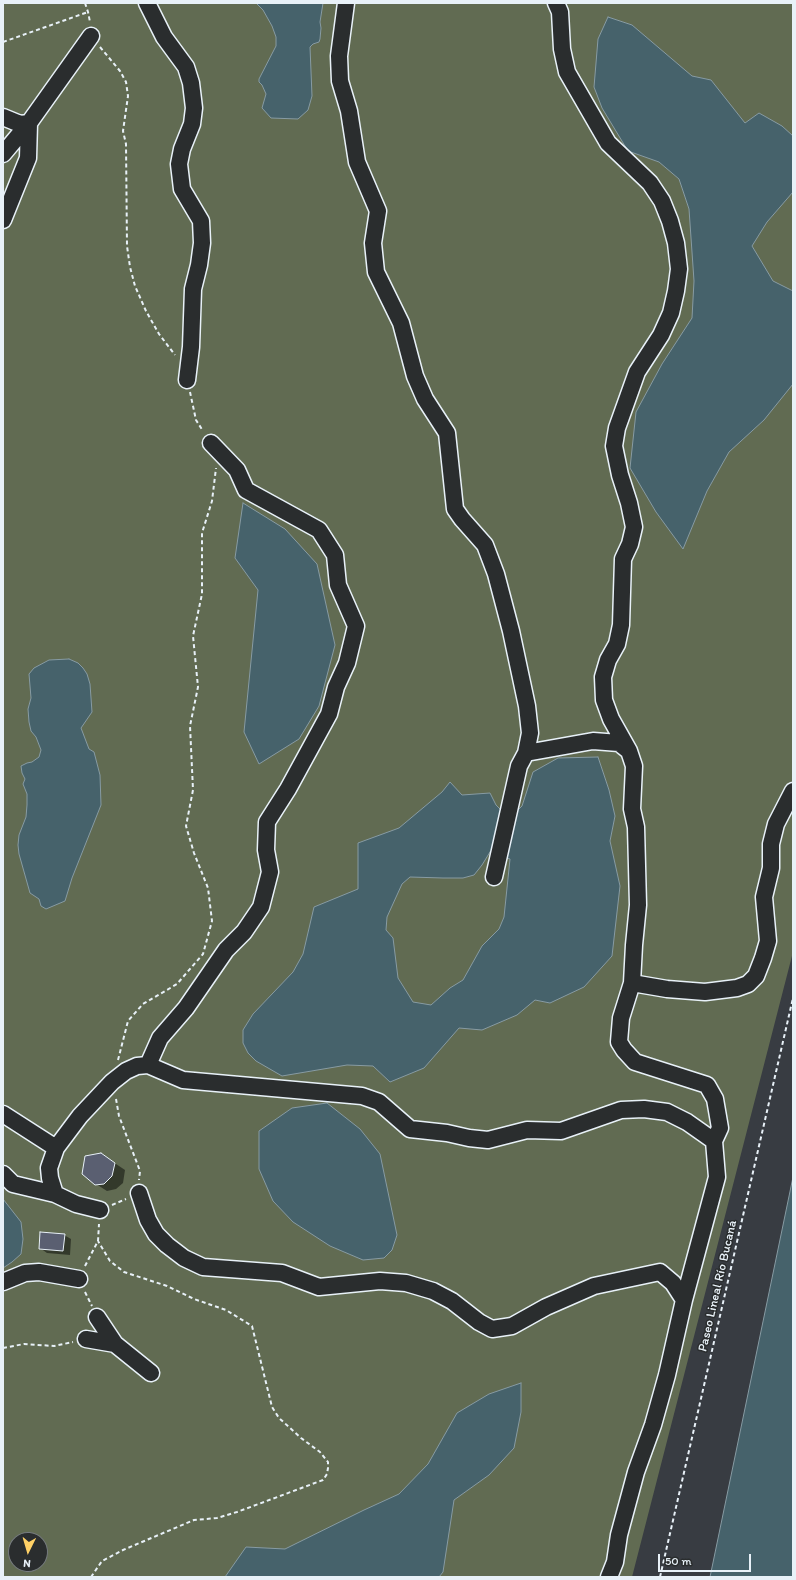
<!DOCTYPE html>
<html>
<head>
<meta charset="utf-8">
<style>
  body { margin:0 }
  #map { position:relative; width:796px; height:1580px; overflow:hidden; background:#383c42; font-family:Itim,sans-serif }
  canvas { display:block }
  .frame { position:absolute; inset:0; border:4px solid #e8f1f8; pointer-events:none }
  .north { position:absolute; left:8px; top:1532px; width:40px; height:40px; box-sizing:border-box; background:#2a2d2e; border:1px solid #767b7f; border-radius:50%; rotate:185deg; font-size:11px; font-weight:700; line-height:16px; text-align:center; color:#e8f1f8 }
  .north::after { content:''; display:block; margin:auto; width:14px; height:18px; background:#ffd166; clip-path:polygon(50% 0,100% 100%,50% 72%,0 100%) }
  .scale { position:absolute; left:658px; top:1554px; width:93px; height:18px; box-sizing:border-box; border:2px solid #e8f1f8; border-top:0; padding-left:5px; font-size:12px; line-height:14px; white-space:nowrap; color:#e8f1f8; -webkit-text-stroke:3px #2a2d2e; paint-order:stroke }
</style>
</head>
<body>
<div id="map">
<canvas width="796" height="1580"></canvas>
<div class="frame"></div>
<div class="north">N</div>
<div class="scale">50 m</div>
</div>
<script>
const c = document.querySelector('canvas').getContext('2d');
c.lineJoin = 'round';
function fillPath(path, color) { c.fillStyle = color; c.fill(path, 'evenodd'); }
const toPath = rows => new Path2D(rows.map(r => 'M' + r).join(''));
function trace(path, color, width, dash) { c.strokeStyle = color; c.lineWidth = width; c.lineCap = dash ? 'butt' : 'round'; c.setLineDash(dash || []); c.stroke(path); }
function label(font, color, halo, rows, align = 'center') {
  c.font = font + ' Itim,sans-serif'; c.lineWidth = 3; c.setLineDash([]); c.textBaseline = 'middle'; c.strokeStyle = halo; c.fillStyle = color; for (const [text, x, y, turn = 0] of rows) {
    c.save(); c.translate(x, y); c.rotate((+turn || 0) * Math.PI / 180); c.textAlign = isNaN(turn) ? turn : align; if (halo) c.strokeText(text, 0, 0); c.fillText(text, 0, 0); c.restore();
  }
}
fillPath(toPath([
  [3,3,793,3,793,952,632,1577,3,1577],
  [16,1540,40,1540,40,1564,16,1564]
]), '#616b52');
const water = toPath([
  [256,3,323,3,320,22,321,28,320,39,319,42,313,44,310,47,312,96,308,110,298,119,271,118,262,108,266,94,262,85,259,82,259,79,276,46,276,37,272,26,263,10,256,3],
  [608,17,632,25,692,76,711,80,745,123,759,113,782,126,793,136,793,192,767,222,752,246,773,281,793,291,793,384,764,420,729,452,707,491,683,549,656,512,630,468,636,412,662,364,692,318,694,281,689,209,679,179,659,162,628,151,602,108,594,87,598,39,608,17],
  [243,503,285,529,317,564,335,645,319,706,299,739,259,764,244,732,258,590,235,558,243,503],
  [69,659,78,663,83,668,87,674,90,684,92,712,81,728,89,749,94,752,100,775,101,805,72,878,65,901,46,909,41,906,39,899,30,893,19,854,18,845,19,835,26,817,27,805,27,794,23,784,25,779,22,773,21,766,27,763,32,762,39,757,41,750,36,737,31,731,29,722,28,709,31,698,29,674,34,668,49,660,69,659],
  [598,757,609,790,615,816,610,841,620,886,612,956,584,987,550,1003,535,1000,517,1015,482,1030,459,1028,424,1068,390,1082,373,1066,347,1065,282,1076,256,1061,248,1053,243,1043,243,1030,253,1014,293,972,303,954,314,907,358,889,358,843,399,828,442,792,450,782,462,795,490,793,496,805,503,812,515,813,522,806,533,772,558,758,598,757],
  [490,852,510,859,504,917,499,929,482,946,463,980,450,988,431,1005,413,1002,398,978,393,938,386,930,387,917,402,884,410,877,443,878,463,878,474,875,482,865,490,852],
  [327,1103,360,1129,380,1154,397,1235,392,1250,384,1258,363,1260,330,1246,293,1222,273,1201,259,1169,259,1131,292,1108,327,1103],
  [793,1177,793,1577,710,1577,793,1177],
  [3,1199,21,1222,23,1239,21,1254,12,1262,3,1268,3,1199],
  [521,1383,521,1412,514,1448,489,1475,454,1500,443,1572,439,1577,225,1577,246,1547,285,1549,364,1510,399,1494,428,1464,457,1413,489,1394,521,1383]
]);
fillPath(water, '#46626b');
trace(water, '#879ba3', 1);
fillPath(toPath([
  [101,1154,125,1170,123,1183,116,1189,107,1191,96,1184],
  [64,1235,71,1239,70,1255,47,1253,40,1248]
]), '#0007');
const building = toPath([
  [101,1153,115,1163,112,1176,104,1184,95,1185,82,1174,85,1156,101,1153],
  [40,1232,65,1234,63,1251,39,1249,40,1232]
]);
fillPath(building, '#5a5f71');
trace(building, '#e8f1f8', 1);
const minor = toPath([
  [147,3,164,37,186,67,191,83,194,108,192,124,182,149,179,164,182,189,201,221,202,243,199,265,193,289,191,347,187,380],
  [346,3,339,56,340,81,349,111,357,162,378,211,373,243,376,272,401,323,415,376,425,399,447,433,455,509,462,519,485,545,496,574,511,631,527,706,530,733,526,753],
  [3,117,20,124,29,123,91,36],
  [3,154,29,123],
  [3,220,28,158,29,123],
  [494,877,519,766,526,753,593,741,619,743,629,751],
  [632,983,667,989,705,992,737,988,748,984,756,976,763,958,768,941,764,897,771,868,771,844,776,824,793,791],
  [148,1065,160,1038,186,1008,226,950,244,932,261,907,270,872,266,850,267,822,288,789,329,714,336,687,347,663,356,626,338,585,335,555,319,530,246,490,237,470,211,443],
  [3,1114,56,1148],
  [3,1174,13,1184,55,1194],
  [139,1193,148,1220,156,1234,167,1245,184,1258,203,1267,282,1273,319,1287,380,1281,406,1283,433,1291,452,1301,479,1322,492,1329,512,1326,546,1307,594,1286,660,1272,673,1283,684,1300],
  [100,1210,76,1204,55,1194,50,1178,49,1168,56,1148,80,1116,112,1082,126,1071,137,1066,148,1065,183,1080,362,1096,379,1102,410,1129,447,1133,469,1138,488,1140,527,1130,561,1131,621,1110,644,1109,667,1112,687,1122,714,1141,720,1128,715,1099,707,1085,635,1062,624,1050,619,1042,621,1018,632,983,634,945,638,905,636,827,632,809,634,766,629,751,611,719,604,700,603,677,608,660,617,644,621,625,623,559,630,544,634,527,629,503,620,475,614,446,617,428,637,372,661,335,671,313,676,291,679,269,676,243,670,221,662,201,650,183,608,143,567,72,562,49,560,12,556,3],
  [3,1282,25,1273,39,1272,79,1279],
  [97,1317,115,1344,151,1373],
  [86,1339,115,1344],
  [609,1577,615,1562,619,1535,636,1472,653,1425,667,1375,684,1300,717,1177,714,1141]
]);
trace(minor, '#e8f1f8', 19);
trace(toPath([
  [85,3,88,12,90,22],
  [3,42,88,12],
  [100,47,120,71,126,82,128,96,123,131,126,144,127,246,130,267,135,286,146,311,159,334,175,355],
  [190,392,196,420,203,431],
  [118,1060,128,1021,143,1004,177,984,203,954,212,921,208,888,194,853,186,826,193,790,190,726,198,687,193,636,202,594,202,533,212,501,216,468],
  [116,1099,119,1116,140,1171,139,1180],
  [112,1205,126,1199],
  [85,1266,98,1241,99,1224],
  [85,1292,92,1306],
  [3,1348,24,1344,54,1346,73,1342],
  [91,1577,102,1561,123,1550,194,1520,217,1518,237,1512,323,1480,327,1474,328,1468,328,1462,320,1452,301,1438,279,1418,272,1407,252,1326,226,1310,194,1299,167,1286,124,1272,110,1261,98,1241],
  [660,1577,793,998]
]), '#e8f1f8', 2, [4, 3]);
trace(minor, '#2a2d2e', 16);
label('13px', '#e8f1f8', '#2a2d2e', [
  ["Paseo Lineal Río Bucaná",718,1286,-77]
]);
</script>
</body>
</html>
